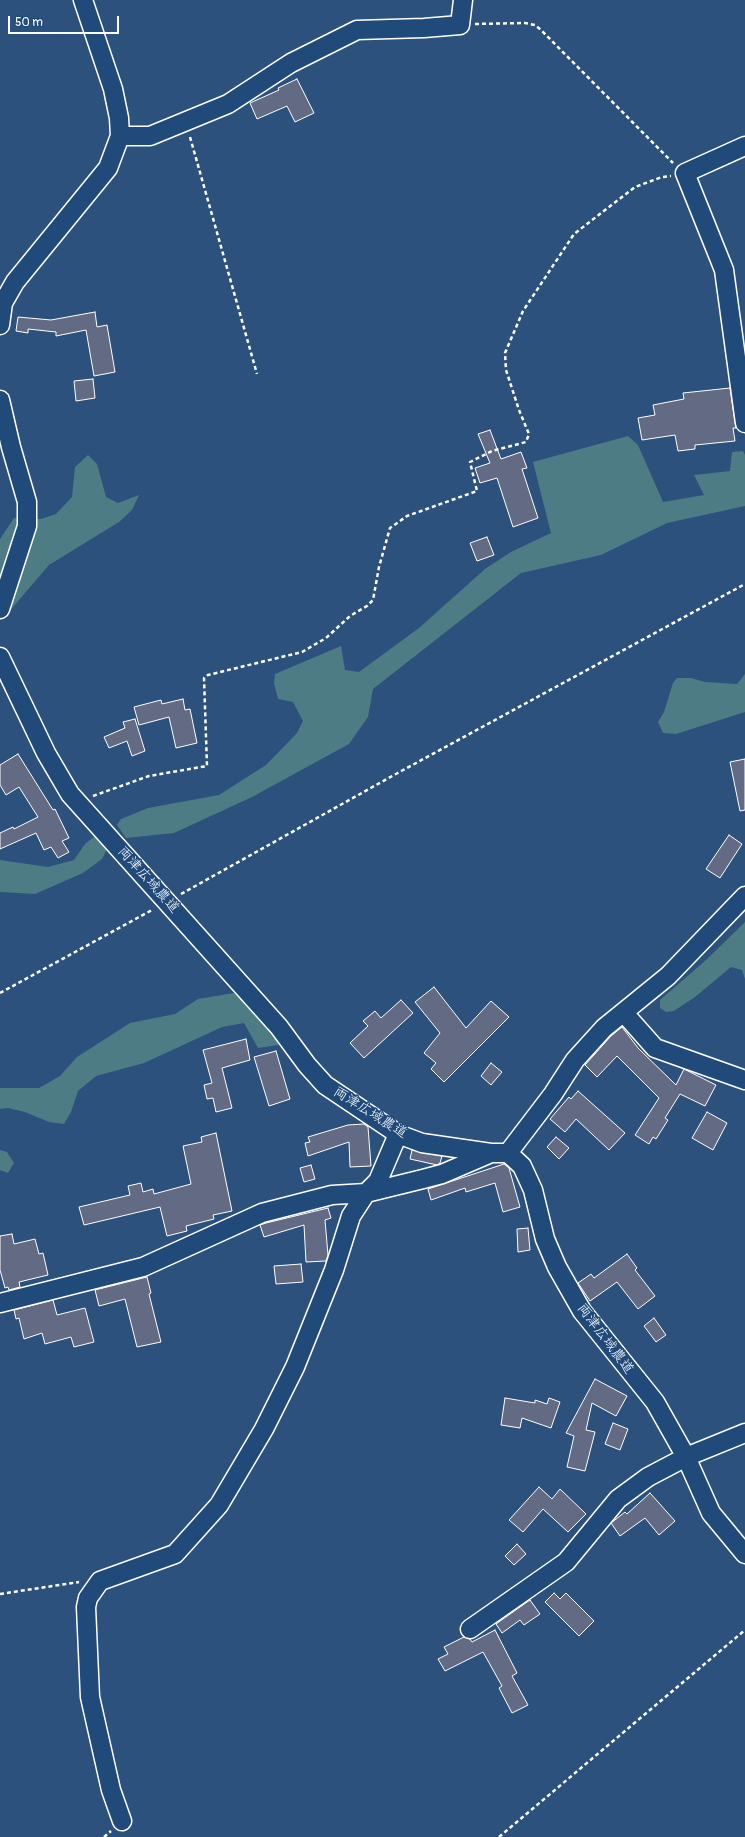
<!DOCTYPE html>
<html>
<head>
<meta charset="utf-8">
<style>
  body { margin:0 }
  #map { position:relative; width:745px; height:1837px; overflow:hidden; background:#2c517c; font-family:Pangolin,sans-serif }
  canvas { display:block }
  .scale { position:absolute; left:8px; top:16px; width:111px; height:18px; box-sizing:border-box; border:2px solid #fff; border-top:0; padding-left:5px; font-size:12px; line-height:14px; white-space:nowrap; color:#fff; -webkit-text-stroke:3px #1f4a7a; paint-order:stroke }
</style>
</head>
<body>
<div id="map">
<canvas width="745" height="1837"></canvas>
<div class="scale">50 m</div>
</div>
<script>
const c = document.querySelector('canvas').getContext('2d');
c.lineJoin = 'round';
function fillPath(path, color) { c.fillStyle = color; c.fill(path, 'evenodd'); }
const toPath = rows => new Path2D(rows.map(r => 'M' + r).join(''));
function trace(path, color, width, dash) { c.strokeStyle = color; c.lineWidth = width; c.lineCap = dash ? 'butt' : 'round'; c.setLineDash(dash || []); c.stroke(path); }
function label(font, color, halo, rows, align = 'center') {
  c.font = font + ' Pangolin,"Klee One",sans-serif'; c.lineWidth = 3; c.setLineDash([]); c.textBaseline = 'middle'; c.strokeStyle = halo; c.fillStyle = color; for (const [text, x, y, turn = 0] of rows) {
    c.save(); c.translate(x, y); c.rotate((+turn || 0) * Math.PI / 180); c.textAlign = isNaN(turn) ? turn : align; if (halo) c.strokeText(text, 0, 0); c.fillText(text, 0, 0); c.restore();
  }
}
fillPath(toPath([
  [628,436,638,445,663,502,704,495,694,475,730,471,732,452,743,451,745,455,745,506,667,523,601,555,521,573,373,689,368,717,349,744,252,797,174,833,126,838,117,825,121,819,148,808,219,795,266,765,297,733,303,721,293,702,278,699,274,683,275,674,341,646,345,670,359,672,419,628,485,569,511,552,551,533,533,462],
  [88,455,97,464,106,497,118,503,139,495,132,510,119,522,49,565,7,614,0,617,0,539,14,518,41,519,56,514,72,497,75,467],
  [745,674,745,712,676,734,663,733,658,722,664,712,673,683,677,678,691,678,705,682,737,684],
  [95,836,104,840,108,847,102,859,83,873,35,894,0,892,0,860,48,867,74,860,85,844],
  [745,922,745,979,742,970,731,967,695,997,674,1011,666,1012,660,1008,660,1000,706,960],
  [234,993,249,1002,278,1037,278,1045,258,1048,244,1023,222,1027,144,1063,96,1076,78,1091,71,1112,64,1124,49,1122,25,1112,8,1108,0,1109,0,1088,39,1088,60,1076,77,1057,130,1023,175,1014,198,999],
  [0,1150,7,1152,14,1163,8,1173,0,1170]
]), '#4e7c85');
const building = toPath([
  [297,79,314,113,295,122,287,106,257,119,250,103,279,90,278,88,297,79],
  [95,312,97,327,107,325,115,372,94,376,86,330,56,336,56,332,28,329,28,333,16,331,18,317,51,320,95,312],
  [93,379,95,398,76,401,74,381,93,379],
  [730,388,736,428,733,428,735,441,695,445,695,449,678,451,675,435,642,440,638,418,655,415,653,405,684,399,683,393,730,388],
  [490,430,501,459,521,452,527,468,522,469,538,518,513,527,497,478,480,483,475,468,490,463,478,434,490,430],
  [487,537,494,555,477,561,470,543,487,537],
  [183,699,185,710,190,709,197,743,176,748,169,717,139,725,134,707,161,700,162,704,183,699],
  [135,719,145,751,132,756,127,741,109,748,104,737,125,728,123,722,135,719],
  [18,754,53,810,55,809,69,838,62,841,69,852,58,858,51,847,44,850,36,833,0,849,0,833,13,827,14,829,38,817,19,787,6,795,0,785,0,765,18,754],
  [745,759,745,810,740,811,730,762,745,759],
  [729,835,742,844,720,878,706,869,729,835],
  [434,987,466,1028,491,1001,509,1017,444,1082,431,1069,436,1063,424,1053,440,1033,415,1002,434,987],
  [401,1000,413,1013,364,1058,350,1043,368,1026,363,1021,375,1011,381,1018,401,1000],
  [622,1027,638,1048,676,1085,684,1069,716,1085,705,1106,680,1094,665,1118,668,1120,656,1139,653,1137,649,1144,635,1135,659,1098,617,1056,597,1077,585,1065,611,1036,622,1027],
  [246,1039,250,1060,222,1068,232,1108,216,1112,213,1098,207,1099,204,1085,212,1083,203,1050,246,1039],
  [276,1051,290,1099,269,1106,254,1057,276,1051],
  [491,1063,502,1072,491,1085,481,1076,491,1063],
  [578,1091,625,1133,609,1150,576,1119,565,1132,550,1119,569,1097,571,1099,578,1091],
  [707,1112,727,1123,713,1150,692,1138,707,1112],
  [364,1124,368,1127,371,1166,350,1167,349,1142,308,1156,305,1143,310,1142,308,1137,348,1125,364,1124],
  [216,1133,232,1211,213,1215,214,1219,186,1226,187,1231,167,1236,160,1207,84,1225,79,1207,130,1195,128,1186,141,1183,143,1192,153,1189,154,1194,191,1184,183,1146,202,1142,201,1137,216,1133],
  [556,1137,569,1148,559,1159,547,1147,556,1137],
  [412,1150,442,1156,440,1163,437,1165,410,1159,412,1150],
  [504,1164,509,1168,520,1207,503,1212,495,1183,466,1192,465,1188,431,1200,428,1189,504,1164],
  [311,1165,315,1179,304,1182,300,1168,311,1165],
  [328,1208,331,1218,325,1220,328,1255,326,1261,306,1262,304,1225,264,1237,260,1225,266,1223,328,1208],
  [528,1228,530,1250,518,1252,517,1229,528,1228],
  [12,1234,14,1244,35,1239,39,1254,43,1253,48,1275,19,1282,20,1287,9,1290,8,1287,5,1288,0,1270,0,1236,12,1234],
  [627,1254,637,1268,635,1270,655,1296,638,1309,617,1282,590,1301,578,1283,591,1274,594,1278,627,1254],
  [301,1264,303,1282,276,1284,274,1266,301,1264],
  [147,1277,151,1293,149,1294,161,1342,137,1347,125,1299,99,1306,95,1290,147,1277],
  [53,1300,57,1315,85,1308,94,1342,74,1347,71,1337,45,1344,42,1333,24,1339,19,1318,16,1319,14,1310,53,1300],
  [654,1318,666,1335,656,1342,644,1326,654,1318],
  [595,1379,627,1396,616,1416,592,1403,586,1430,595,1432,585,1471,567,1467,574,1436,566,1433,595,1379],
  [505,1398,535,1403,535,1400,547,1404,549,1398,560,1402,551,1428,522,1418,520,1428,501,1425,505,1398],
  [613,1423,628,1429,620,1450,605,1444,613,1423],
  [539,1487,552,1499,560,1489,586,1514,568,1532,543,1509,523,1532,509,1520,539,1487],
  [650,1493,675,1521,659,1535,645,1518,620,1536,611,1523,625,1512,627,1514,650,1493],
  [517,1544,526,1554,514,1565,505,1556,517,1544],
  [554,1593,560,1599,566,1593,594,1621,579,1636,545,1602,554,1593],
  [530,1600,540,1614,524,1625,520,1620,502,1633,496,1624,530,1600],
  [495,1630,517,1673,512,1676,528,1705,512,1713,499,1688,502,1686,483,1652,445,1671,438,1659,448,1654,444,1647,464,1637,470,1639,472,1642,495,1630]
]);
fillPath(building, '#626b83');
trace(building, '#fff', 1);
const minor = toPath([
  [120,136,150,136,228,104,291,63,357,30,424,28,460,25,463,0],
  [745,146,685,173,724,270,745,423],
  [0,325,3,303,15,282,108,168,120,136,119,118,113,89,83,0],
  [0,400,11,447,27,502,27,526,0,609],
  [0,657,46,753,70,794,279,1027,307,1065,325,1085,398,1134,422,1143,491,1153,508,1153,522,1166,533,1190,545,1239,557,1267,582,1311,655,1402,686,1457,711,1513,745,1554],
  [624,1013,655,1048,745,1080],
  [508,1153,553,1094,575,1060,604,1028,668,976,745,896],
  [0,1303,143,1267,262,1213,332,1195,366,1193,423,1179,442,1174,491,1153],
  [470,1629,566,1562,618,1499,648,1477,686,1457,745,1433],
  [122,1821,111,1790,90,1697,86,1607,88,1598,100,1581,175,1554,219,1505,264,1429,295,1367,334,1270,351,1216,366,1193,378,1181,398,1134]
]);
trace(minor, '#fff', 21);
trace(toPath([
  [475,24,525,23,535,25,541,30,673,163],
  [190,137,257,374],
  [93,796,149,776,207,766,204,678,208,675,302,652,326,638,350,616,367,606,373,600,379,567,390,528,407,516,477,491,470,462,492,451,526,442,529,434,519,410,506,370,505,353,523,311,574,234,635,187,662,177,671,176],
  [181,894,394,775,745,584],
  [0,993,152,910],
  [0,1594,79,1582],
  [104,1837,111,1831],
  [499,1837,745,1630]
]), '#fff', 2.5, [4, 3]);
trace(minor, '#1f4a7a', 18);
label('14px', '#fff', '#1f4a7a', [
  ["両津広域農道",148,880,48],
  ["両津広域農道",370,1113,32],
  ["両津広域農道",605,1339,53]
]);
</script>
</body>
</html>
